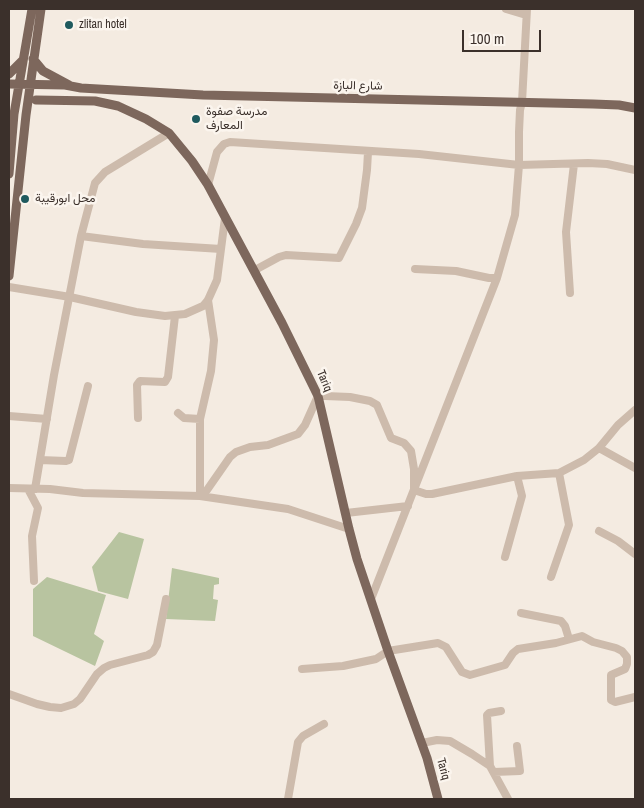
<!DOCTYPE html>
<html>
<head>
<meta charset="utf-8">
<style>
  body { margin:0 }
  #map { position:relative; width:644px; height:808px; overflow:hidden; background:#f4ebe1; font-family:"Archivo Narrow",sans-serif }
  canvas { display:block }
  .frame { position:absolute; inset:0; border:10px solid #3b302b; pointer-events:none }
  .scale { position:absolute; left:462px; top:30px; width:79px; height:22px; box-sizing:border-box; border:2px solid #3b302b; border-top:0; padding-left:6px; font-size:15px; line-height:18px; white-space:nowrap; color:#3b302b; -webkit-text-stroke:4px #fbf5ee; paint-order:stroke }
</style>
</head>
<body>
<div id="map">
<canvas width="644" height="808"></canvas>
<div class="frame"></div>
<div class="scale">100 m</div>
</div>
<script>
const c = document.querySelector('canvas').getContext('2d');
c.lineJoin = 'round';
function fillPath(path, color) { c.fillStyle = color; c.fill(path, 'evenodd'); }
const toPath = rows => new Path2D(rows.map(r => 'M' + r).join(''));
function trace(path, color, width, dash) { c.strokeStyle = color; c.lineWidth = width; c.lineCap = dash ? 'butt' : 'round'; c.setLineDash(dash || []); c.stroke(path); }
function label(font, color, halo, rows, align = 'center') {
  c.font = font + ' "Archivo Narrow",Vazirmatn,sans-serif'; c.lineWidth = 5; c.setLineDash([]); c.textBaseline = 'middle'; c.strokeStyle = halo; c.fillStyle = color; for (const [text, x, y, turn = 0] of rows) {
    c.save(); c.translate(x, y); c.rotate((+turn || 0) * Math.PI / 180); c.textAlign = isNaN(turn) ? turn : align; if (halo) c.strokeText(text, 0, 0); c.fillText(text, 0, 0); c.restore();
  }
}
fillPath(toPath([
  [119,532,144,539,128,599,98,591,92,567],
  [172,568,219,578,219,584,214,585,213,599,218,600,215,621,166,619],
  [47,577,106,595,94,634,104,641,95,666,33,636,33,589]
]), '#b8c4a0');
trace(toPath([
  [506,9,526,15],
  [527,9,522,102,520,110,519,132,519,165,588,163,607,164,635,170],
  [208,185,217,152,224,144,230,142,419,154,519,165,515,215,497,278,489,278,456,271,415,269],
  [81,236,143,244,221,249],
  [255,270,279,257,286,255,339,258,356,224,362,208,367,170,368,152],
  [9,287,70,297,136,312,165,316,185,314,203,306,208,300,217,280,225,218],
  [570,293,566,232,574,164],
  [178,413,184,418,200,419,211,371,214,340,208,300],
  [9,416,47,419],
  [138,418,137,385,140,381,165,382,168,377,175,316],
  [200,419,200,496,288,509,349,529],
  [599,448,635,468],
  [40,460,66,461,69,460,88,386],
  [9,488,50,489,83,493,200,496,207,490,230,457,236,452,250,447,268,445,298,434,305,425,318,396,325,396,350,397,370,401,377,405,391,438,404,443,411,451,414,469,414,490,426,494,432,494,517,476,559,473,584,460,599,448,618,425,635,410],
  [28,489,38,508,32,536,34,581],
  [35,489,54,375,81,236,95,183,105,172,169,133],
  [346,513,408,506],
  [599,531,618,541,635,554],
  [505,557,522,496,517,476],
  [551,577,569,525,559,473],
  [371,599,497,278],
  [521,613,561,621,565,626,569,639],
  [302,669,343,666,376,659,388,651,438,643,446,647,462,672,470,675,505,665,513,653,518,649,556,643,582,636,593,642,616,648,622,651,627,657,627,664,625,669,611,675,611,700,615,702,635,697],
  [9,694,37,704,50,707,61,708,74,704,80,699,97,674,104,668,110,665,148,655,153,652,157,645,166,599],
  [422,743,437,740,450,741,472,754,490,766,508,799],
  [490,766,487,715,489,713,501,711],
  [494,772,520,771,517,746],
  [288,799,298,742,303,736,324,724]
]), '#cdbbac', 8);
trace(toPath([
  [33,59,43,71,69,85],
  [9,74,22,61],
  [9,84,65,85,81,88,203,95,593,104,619,105,635,108],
  [36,100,95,101,118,106,146,119,169,133,192,161,208,185,282,323,318,396,349,529,357,559,388,651,427,758,438,799],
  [9,174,14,114,32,9],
  [9,276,26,115,41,9]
]), '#7d675c', 9);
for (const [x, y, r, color] of [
  [69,25,5,"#1f5a5e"],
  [196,119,5,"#1f5a5e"],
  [25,199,5,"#1f5a5e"]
]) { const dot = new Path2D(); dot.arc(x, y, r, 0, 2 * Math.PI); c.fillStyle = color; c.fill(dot); trace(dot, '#fbf5ee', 2); }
label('12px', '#3b302b', '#fbf5ee', [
  ["zlitan hotel",79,25],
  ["مدرسة صفوة",206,112],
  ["المعارف",206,126],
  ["محل ابورقيبة",35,199]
], 'left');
label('12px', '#3b302b', '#fbf5ee', [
  ["شارع البازة",358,86,1],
  ["Tariq",324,381,67],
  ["Tariq",443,769,75]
]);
</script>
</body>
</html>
